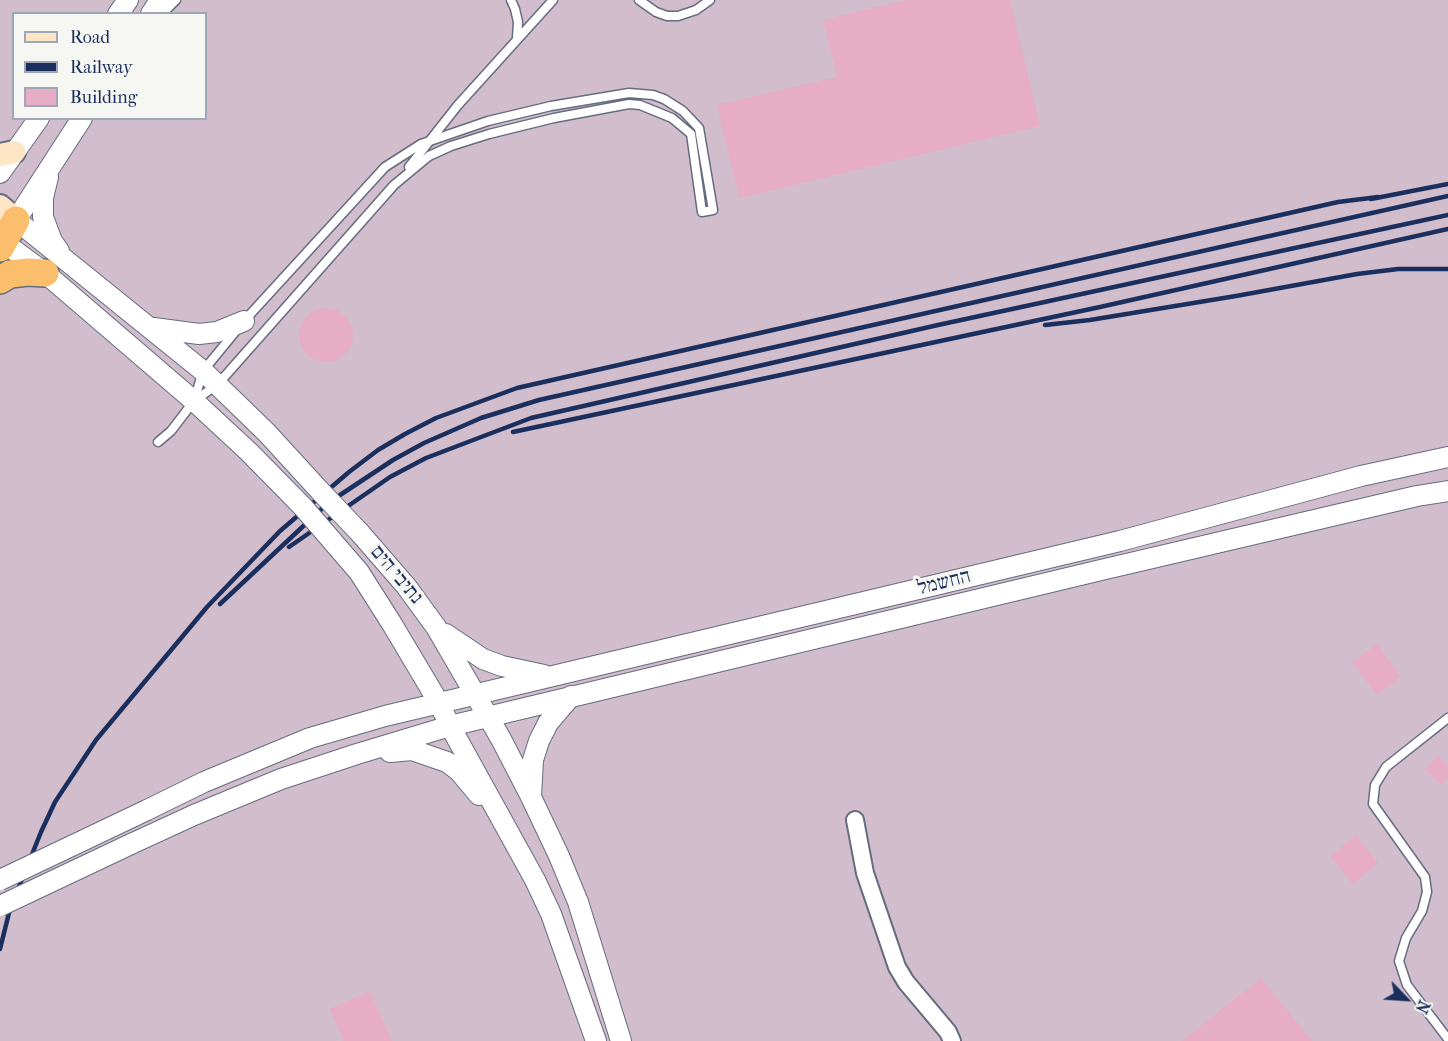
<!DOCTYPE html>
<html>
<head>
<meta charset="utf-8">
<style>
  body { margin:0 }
  #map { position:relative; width:1448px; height:1041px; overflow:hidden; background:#f0debf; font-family:"IM FELL French Canon",serif }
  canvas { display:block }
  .legend { position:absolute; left:12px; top:12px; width:195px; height:108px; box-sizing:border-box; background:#f6f6f2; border:2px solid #9ea6b7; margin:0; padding:8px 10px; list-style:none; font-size:18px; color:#1b2f5e }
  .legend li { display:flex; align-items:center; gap:12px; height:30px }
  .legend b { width:30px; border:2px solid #9ea6b7 }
  .north { position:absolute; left:1376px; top:969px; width:60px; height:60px; -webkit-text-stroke:4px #f6f6f2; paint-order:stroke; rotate:115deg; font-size:16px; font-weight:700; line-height:24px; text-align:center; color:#1b2f5e }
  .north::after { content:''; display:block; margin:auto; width:21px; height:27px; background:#1b2f5e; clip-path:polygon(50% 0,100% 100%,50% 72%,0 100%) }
</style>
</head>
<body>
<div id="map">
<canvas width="1448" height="1041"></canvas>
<ul class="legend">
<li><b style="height:8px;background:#fde5c5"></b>Road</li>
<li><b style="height:8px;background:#1b2f5e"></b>Railway</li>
<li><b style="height:16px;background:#e6adc5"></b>Building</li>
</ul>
<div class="north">N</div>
</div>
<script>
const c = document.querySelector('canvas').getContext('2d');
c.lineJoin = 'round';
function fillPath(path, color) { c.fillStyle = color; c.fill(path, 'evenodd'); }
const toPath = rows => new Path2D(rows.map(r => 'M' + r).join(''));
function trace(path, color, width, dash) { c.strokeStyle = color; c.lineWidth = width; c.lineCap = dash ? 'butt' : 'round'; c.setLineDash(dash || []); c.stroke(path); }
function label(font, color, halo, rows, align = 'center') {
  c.font = font + ' "IM FELL French Canon","Frank Ruhl Libre",serif'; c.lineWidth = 6; c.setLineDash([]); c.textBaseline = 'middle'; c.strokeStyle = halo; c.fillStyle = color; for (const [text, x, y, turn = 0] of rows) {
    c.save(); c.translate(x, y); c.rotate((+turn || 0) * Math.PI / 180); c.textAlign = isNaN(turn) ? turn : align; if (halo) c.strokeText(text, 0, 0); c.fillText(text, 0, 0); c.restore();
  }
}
fillPath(toPath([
  [0,0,1448,0,1448,1041,0,1041],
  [14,14,206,14,206,118,14,118]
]), '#d1bdcb');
fillPath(toPath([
  [906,0,1010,0,1040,126,739,198,717,105,837,77,823,20],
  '299 335a27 27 0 1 1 54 0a27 27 0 1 1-54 0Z',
  [1377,644,1401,677,1377,695,1352,662],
  [1438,756,1448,766,1448,778,1441,785,1425,769],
  [1356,835,1378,863,1353,884,1330,856],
  [1261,978,1312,1041,1182,1041],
  [370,991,392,1041,344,1041,330,1009]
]), '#e6adc5');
const service = toPath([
  [511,0,515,9,518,22,517,38],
  [639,0,656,12,667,16,678,16,696,10,710,0],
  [162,14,176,0],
  [409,167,458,105,553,0],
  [158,442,171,431,194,401,218,384,394,185,429,156,451,146,489,134,554,118,629,104,640,105,672,118,691,134,702,212,713,210,699,128,683,111,664,99,653,95,629,93,551,106,488,121,421,144,385,167,244,321,203,371,194,401],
  [1448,718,1386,767,1375,785,1373,804,1425,877,1427,892,1422,911,1406,938,1399,961,1407,985,1448,1039]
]);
const minor = toPath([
  [855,820,865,873,897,967,906,982,948,1032,952,1041]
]);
const tertiary = toPath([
  [118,14,128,0],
  [151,14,160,0],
  [82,118,16,220,203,371,267,433,321,492],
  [0,173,39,118],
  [48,177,43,198,43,217,52,241,59,251],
  [3,242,45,273,194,401,249,452,303,507],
  [154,328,199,334,217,332,244,321],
  [360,533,406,586,436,627,501,739,531,797,559,856,578,902,621,1041],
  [340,550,359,572,392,624,439,703,450,726,535,880,551,914,596,1041],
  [446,634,483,659,502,666,544,675],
  [390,752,412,750,447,762,459,771,479,795],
  [531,797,533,760,539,741,548,723,571,696],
  [147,810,204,782,310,738,385,716,1120,541,1361,476,1448,457],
  [131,844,194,815,281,779,357,754,450,726,1101,570,1417,496,1448,491]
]);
const secondary = toPath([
  [0,155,14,152],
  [0,206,16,220]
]);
const trunk = toPath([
  [0,248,16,220],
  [0,280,10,274,28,272,45,273]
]);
trace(service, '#666c80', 11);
trace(minor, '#666c80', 20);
trace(tertiary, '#666c80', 22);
trace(secondary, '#666c80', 26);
trace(trunk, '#666c80', 30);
trace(service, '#fff', 8);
trace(minor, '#fff', 16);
trace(tertiary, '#fff', 20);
trace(secondary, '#fde5c5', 22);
trace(trunk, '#fabe6d', 27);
trace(toPath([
  [1371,199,1448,184],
  [1045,325,1090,320,1236,296,1357,274,1398,269,1448,269],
  [513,432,1100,307,1448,229],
  [289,547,390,477,426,458,531,418,938,325,1448,215],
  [220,604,328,503,393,460,424,443,481,418,539,400,1448,196],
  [0,949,10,909,41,832,55,802,96,740,207,607,280,531,349,472,378,450,405,434,436,418,517,388,1338,202,1378,197]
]), '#1b2f5e', 4.5);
const tertiaryBridge = toPath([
  [321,492,360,533],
  [303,507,340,550],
  [0,880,147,810],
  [0,906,131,844]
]);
trace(tertiaryBridge, '#666c80', 22, []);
trace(tertiaryBridge, '#fff', 20);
label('20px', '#1b2f5e', '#f6f6f2', [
  ["נתיבי הים",396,575,50],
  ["החשמל",944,583,-14]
]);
</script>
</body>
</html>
